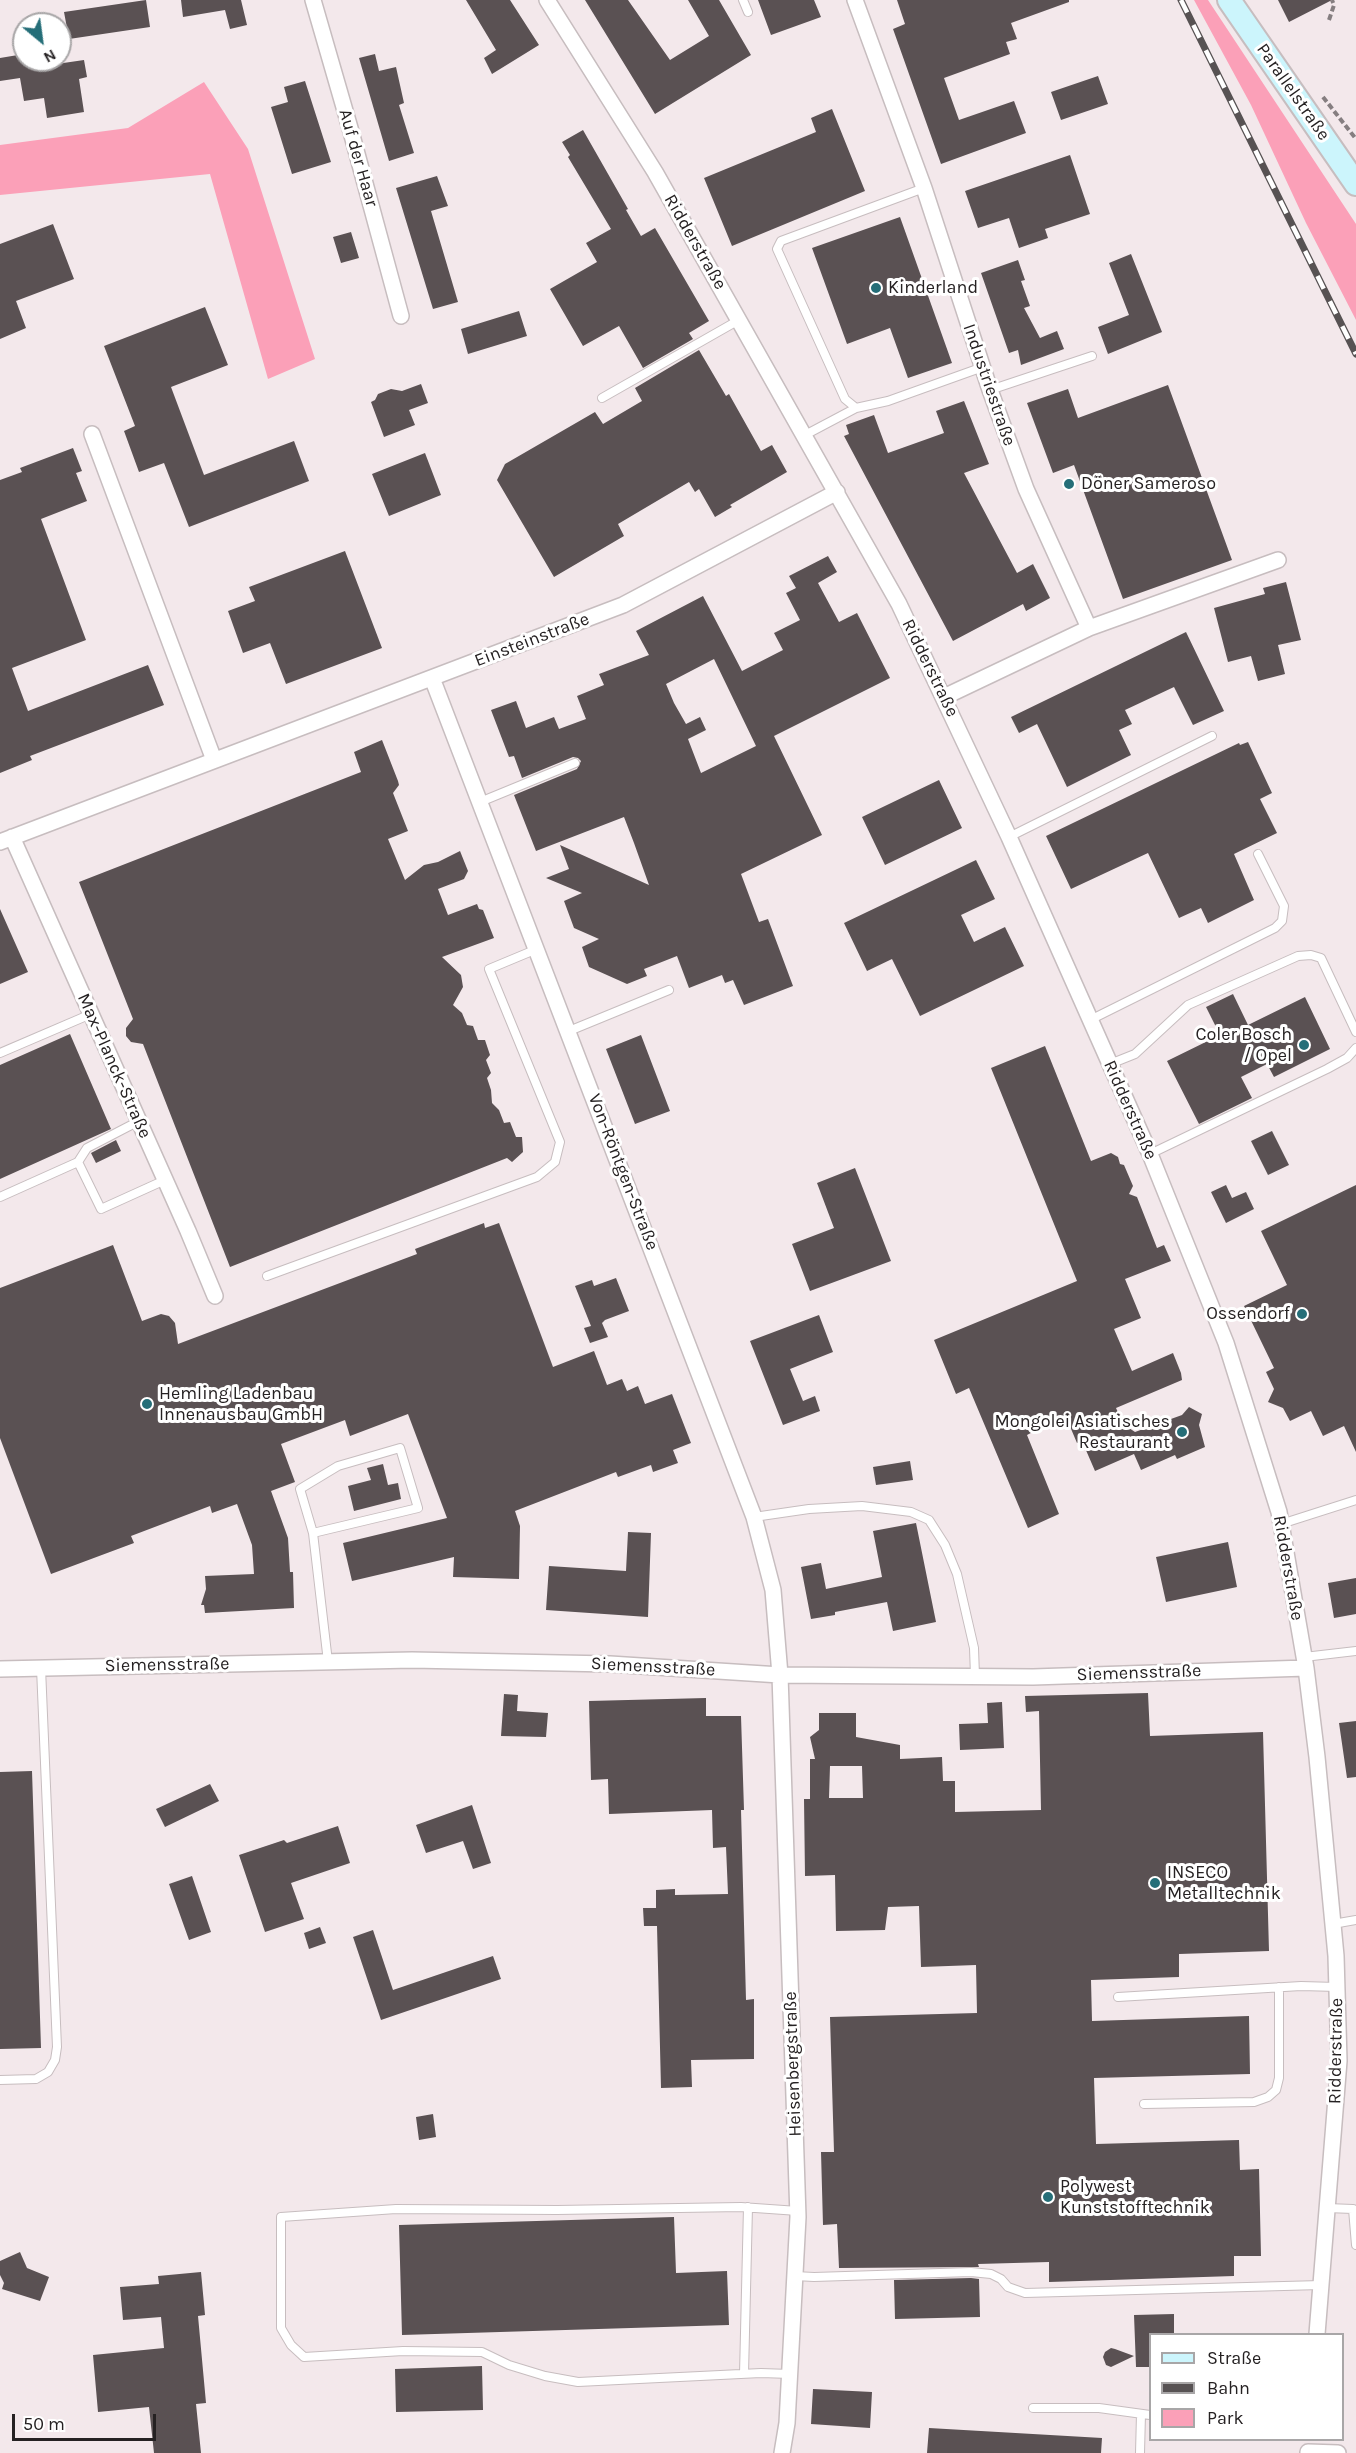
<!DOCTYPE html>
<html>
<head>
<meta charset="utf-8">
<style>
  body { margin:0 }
  #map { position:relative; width:1356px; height:2453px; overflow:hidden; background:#f3e8eb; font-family:Karla,sans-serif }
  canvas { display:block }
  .legend { position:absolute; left:1149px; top:2333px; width:195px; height:108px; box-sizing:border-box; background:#fff; border:2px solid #a8a6a7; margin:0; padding:8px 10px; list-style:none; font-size:18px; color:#252122 }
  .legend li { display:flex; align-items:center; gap:12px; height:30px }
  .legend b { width:30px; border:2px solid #a8a6a7 }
  .north { position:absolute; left:12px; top:12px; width:60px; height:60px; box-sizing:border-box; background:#fff; border:2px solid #a8a6a7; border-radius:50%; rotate:151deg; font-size:16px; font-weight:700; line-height:24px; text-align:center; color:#252122 }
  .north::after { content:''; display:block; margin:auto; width:21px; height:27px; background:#256e78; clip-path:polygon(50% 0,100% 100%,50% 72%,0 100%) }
  .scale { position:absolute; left:12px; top:2414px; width:144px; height:27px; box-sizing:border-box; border:3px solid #252122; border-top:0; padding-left:8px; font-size:18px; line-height:21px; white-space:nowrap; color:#252122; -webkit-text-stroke:4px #fff; paint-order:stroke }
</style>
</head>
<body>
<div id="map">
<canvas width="1356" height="2453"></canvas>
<ul class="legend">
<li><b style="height:8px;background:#ccf5fc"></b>Straße</li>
<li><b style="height:8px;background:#575253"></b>Bahn</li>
<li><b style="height:16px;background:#fba0b8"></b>Park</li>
</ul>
<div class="north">N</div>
<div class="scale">50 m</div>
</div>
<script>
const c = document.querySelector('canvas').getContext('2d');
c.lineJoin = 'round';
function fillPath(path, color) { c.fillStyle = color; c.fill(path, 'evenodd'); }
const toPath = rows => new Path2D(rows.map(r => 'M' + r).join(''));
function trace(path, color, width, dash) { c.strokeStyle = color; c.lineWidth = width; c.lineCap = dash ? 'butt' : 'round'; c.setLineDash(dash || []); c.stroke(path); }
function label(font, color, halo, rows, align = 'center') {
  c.font = font + ' Karla,sans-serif'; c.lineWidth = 6; c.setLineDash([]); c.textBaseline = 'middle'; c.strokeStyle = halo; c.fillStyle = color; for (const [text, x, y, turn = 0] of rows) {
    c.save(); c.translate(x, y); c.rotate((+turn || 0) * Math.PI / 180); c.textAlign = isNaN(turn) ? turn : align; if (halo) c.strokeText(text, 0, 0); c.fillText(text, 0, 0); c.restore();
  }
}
fillPath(toPath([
  [1194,0,1208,0,1356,224,1356,320,1306,223,1251,105],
  [204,82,248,149,315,359,268,379,210,174,0,195,0,145,128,128]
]), '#fba0b8');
fillPath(toPath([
  [146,0,150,27,69,39,64,12],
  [181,0,241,0,247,25,230,29,225,10,183,17],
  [466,0,510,0,539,45,492,74,484,58,496,50],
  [585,0,628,0,670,60,709,36,688,0,719,0,751,55,655,114],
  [758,0,814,0,821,17,771,35],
  [897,0,1069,0,1069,2,1011,23,1017,39,1006,42,1010,54,944,78,959,120,1014,101,1026,133,941,164,893,29,905,24],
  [1278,0,1332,0,1289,22],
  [24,54,24,60,35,60,36,67,84,60,87,77,79,79,84,112,47,118,44,98,24,101,20,78,0,81,0,58],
  [375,54,379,71,396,67,404,103,399,105,414,153,389,161,359,58],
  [1098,76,1108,104,1061,120,1051,92],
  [305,81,331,162,292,174,271,107,288,102,284,87],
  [832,109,865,191,732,246,704,178,816,132,811,118],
  [583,130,628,209,626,210,641,236,655,228,709,321,689,333,693,339,643,368,619,326,583,346,550,289,597,262,586,243,611,229,568,157,570,155,562,142],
  [1070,155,1090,214,1045,229,1048,238,1019,248,1009,218,978,228,965,191],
  [437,176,448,206,431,211,458,302,433,309,396,188],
  [900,217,952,363,908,378,890,328,847,344,812,248],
  [53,224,74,279,16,301,26,328,0,339,0,244],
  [351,232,359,258,341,263,333,237],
  [1131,254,1162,332,1108,354,1098,327,1129,315,1109,263],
  [1018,260,1025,280,1021,281,1030,306,1024,308,1040,338,1057,331,1064,349,1021,365,1018,350,1009,353,981,273],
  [205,307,228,365,171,387,204,475,294,441,309,481,189,527,164,463,139,472,124,431,135,426,104,346],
  [519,311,527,336,468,354,461,329],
  [699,350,726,396,729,394,761,451,772,445,787,472,730,505,732,507,715,517,699,489,695,492,689,482,618,524,624,536,554,577,497,480,505,464,595,412,603,424,642,401,635,388],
  [421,384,428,403,409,410,415,425,384,437,371,402,375,400,378,394,391,389,402,391],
  [1168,385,1232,560,1123,599,1074,465,1053,473,1027,403,1068,389,1078,418],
  [964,401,989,464,964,473,1017,573,1033,564,1050,598,1026,611,1023,604,953,641,844,436,849,434,846,425,874,415,888,453,944,433,936,411],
  [73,448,82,471,76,473,87,501,41,519,86,640,12,668,28,711,148,665,164,705,30,756,32,760,0,773,0,480,22,472,20,468],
  [425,453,441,495,389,516,372,474],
  [345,551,382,648,286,684,270,643,243,653,228,611,255,601,249,587],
  [828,556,837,572,818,583,839,622,857,613,890,678,774,736,822,835,741,874,759,922,768,919,793,986,744,1005,733,980,725,983,722,975,689,988,677,956,644,969,647,976,627,984,589,967,582,947,599,939,574,928,564,901,582,893,546,878,569,869,560,845,649,885,634,843,624,817,536,851,514,795,577,769,581,761,578,758,573,757,522,778,514,756,509,757,491,710,516,701,526,728,554,717,559,729,586,719,577,696,604,685,599,674,649,655,636,631,703,596,742,671,783,650,774,633,800,620,786,593,796,588,789,576],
  [714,659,756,746,701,773,688,739,706,730,700,717,686,724,674,703,666,684],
  [1286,582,1301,640,1278,645,1285,674,1258,681,1251,656,1228,662,1214,608,1265,594,1263,588],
  [1186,632,1224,711,1193,725,1174,687,1125,710,1132,724,1119,730,1131,755,1067,787,1037,724,1019,733,1011,717],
  [382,740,398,781,399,785,393,793,408,831,388,839,405,880,424,865,438,862,460,851,468,871,464,879,438,889,448,915,477,904,479,909,483,910,494,938,442,957,461,975,463,987,453,1005,462,1013,467,1025,473,1026,478,1040,485,1040,490,1055,486,1060,491,1073,487,1078,491,1090,492,1103,499,1110,504,1123,510,1122,516,1137,522,1137,523,1152,512,1162,507,1158,230,1267,143,1044,131,1042,126,1036,126,1028,133,1019,79,882,361,772,354,752],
  [1248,742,1272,793,1260,799,1277,833,1234,854,1254,900,1208,923,1201,908,1179,918,1148,853,1071,889,1046,836,1239,743,1240,745],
  [939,780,962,828,885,865,862,817],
  [976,860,995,899,961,915,974,942,1005,927,1024,966,920,1016,892,959,867,971,844,923],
  [0,909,28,972,0,984],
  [1233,994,1248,1025,1305,997,1330,1049,1274,1077,1267,1064,1241,1077,1252,1098,1199,1124,1167,1061,1220,1035,1206,1007],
  [70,1034,111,1129,0,1179,0,1065],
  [641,1035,670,1111,635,1124,606,1049],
  [1045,1046,1091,1161,1111,1153,1118,1157,1120,1164,1124,1165,1133,1186,1129,1194,1137,1197,1157,1248,1164,1245,1171,1261,1125,1279,1141,1318,1114,1329,1132,1371,1173,1353,1181,1373,1182,1380,1116,1408,1123,1424,1135,1432,1182,1415,1189,1407,1202,1414,1199,1425,1205,1447,1177,1459,1175,1455,1141,1470,1134,1454,1095,1471,1082,1441,1077,1443,1066,1417,1048,1424,1027,1435,1059,1514,1028,1528,969,1388,956,1394,934,1340,1077,1281,991,1068],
  [1272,1131,1289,1165,1268,1175,1251,1141],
  [116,1140,121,1151,96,1163,91,1153],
  [855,1168,891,1261,810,1291,792,1244,834,1228,817,1183],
  [1226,1185,1232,1198,1246,1192,1254,1209,1226,1223,1211,1192],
  [1356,1185,1356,1452,1344,1426,1323,1436,1311,1411,1290,1421,1283,1408,1268,1402,1274,1389,1266,1372,1274,1368,1244,1306,1287,1285,1261,1231],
  [484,1223,485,1228,499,1223,553,1367,594,1351,607,1385,622,1379,627,1391,638,1386,645,1404,672,1394,691,1443,673,1450,678,1463,653,1472,651,1465,618,1477,616,1472,515,1511,520,1526,519,1579,453,1577,454,1557,352,1581,343,1543,447,1518,408,1414,350,1436,345,1420,281,1444,295,1482,271,1491,288,1538,290,1572,293,1572,294,1608,205,1613,204,1605,201,1605,206,1589,205,1576,254,1574,252,1545,237,1504,212,1513,210,1506,131,1536,134,1543,51,1574,0,1438,0,1288,113,1245,142,1321,161,1314,169,1316,175,1323,178,1344,417,1254,415,1249],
  [616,1278,629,1311,605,1320,602,1323,608,1337,590,1343,584,1328,591,1326,575,1286,592,1280,594,1286],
  [819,1315,833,1352,790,1369,803,1401,815,1396,820,1411,783,1425,750,1341],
  [910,1461,913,1480,876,1485,873,1467],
  [383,1464,388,1485,398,1483,401,1499,354,1511,348,1486,371,1480,367,1468],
  [916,1523,936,1622,893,1631,887,1602,835,1612,835,1615,811,1619,801,1567,821,1563,826,1589,882,1577,873,1531],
  [628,1532,651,1533,648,1617,546,1610,549,1566,626,1571],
  [1228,1542,1237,1587,1166,1602,1156,1557],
  [1356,1578,1356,1614,1334,1618,1328,1583],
  [1148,1693,1150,1736,1263,1732,1269,1951,1179,1954,1179,1977,1091,1980,1092,2021,1249,2016,1250,2074,1094,2078,1096,2144,1239,2140,1240,2170,1259,2169,1261,2256,1234,2256,1234,2276,1049,2282,1049,2262,978,2264,979,2267,839,2268,837,2224,823,2225,821,2152,834,2152,830,2017,977,2013,976,1965,921,1967,919,1906,888,1907,885,1930,836,1931,835,1875,805,1876,804,1799,810,1799,810,1759,815,1759,810,1737,819,1730,819,1713,856,1713,856,1737,900,1745,900,1759,942,1757,943,1781,955,1781,955,1812,1041,1810,1039,1711,1026,1712,1025,1696],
  [830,1766,862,1766,863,1798,829,1798],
  [504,1694,518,1695,517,1711,548,1713,546,1737,501,1736],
  [706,1698,706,1716,741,1716,744,1810,741,1810,746,2000,754,1999,754,2059,691,2060,692,2087,661,2088,657,1926,644,1926,643,1908,656,1908,656,1890,675,1889,675,1895,728,1894,726,1847,713,1848,712,1810,609,1814,608,1779,591,1780,589,1701],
  [1002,1702,1004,1748,960,1750,959,1724,988,1723,987,1703],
  [1356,1721,1356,1777,1347,1778,1339,1723],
  [32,1771,41,2048,0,2049,0,1772],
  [210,1784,219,1801,165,1827,156,1809],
  [472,1805,491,1863,473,1869,463,1841,426,1853,416,1825],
  [338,1826,350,1863,291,1883,304,1919,265,1932,239,1855,284,1840,287,1843],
  [192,1876,211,1932,189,1940,169,1884],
  [320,1927,326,1943,309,1949,304,1933],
  [373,1930,393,1990,493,1956,501,1979,381,2020,353,1937],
  [433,2114,436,2137,419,2140,416,2117],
  [674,2217,676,2273,727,2271,729,2325,402,2335,399,2225],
  [20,2252,27,2268,49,2277,40,2301,2,2289,4,2283,0,2275,0,2261],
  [201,2272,205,2315,198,2316,206,2403,196,2404,201,2453,154,2453,149,2407,98,2412,93,2355,164,2348,161,2317,123,2320,120,2287,159,2284,158,2276],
  [971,2278,979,2279,980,2317,895,2319,894,2280],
  [1174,2314,1174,2334,1150,2334,1150,2367,1136,2367,1134,2315],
  [1111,2348,1115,2349,1134,2356,1111,2367,1106,2365,1103,2357,1105,2352],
  [482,2366,483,2410,396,2412,395,2369],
  [813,2389,872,2392,870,2428,811,2424],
  [929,2428,1102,2438,1101,2453,927,2453]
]), '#5a5153');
const lane = toPath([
  [743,0,748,12],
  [924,188,781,241,777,249,845,399,856,408,888,401,983,367],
  [990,390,1092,356],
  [602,398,739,320],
  [805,435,856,408],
  [480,802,575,763],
  [1009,837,1212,736],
  [1090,1020,1275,928,1282,921,1284,906,1258,854],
  [569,1031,669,990],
  [0,1053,91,1014],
  [1110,1064,1135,1054,1188,1005,1298,956,1311,955,1321,958,1356,1032],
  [1150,1154,1327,1069,1347,1058,1356,1048],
  [78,1162,101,1209,165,1180],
  [0,1197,78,1162,87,1148,139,1121],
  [267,1276,537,1177,555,1162,560,1142,489,969,537,949],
  [754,1517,809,1509,862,1506,911,1512,929,1520,945,1545,957,1574,974,1648,975,1676],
  [1281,1524,1356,1500],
  [313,1533,418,1508,400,1448,338,1466,300,1489,313,1533,328,1662],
  [1304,1657,1356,1651],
  [1333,1924,1356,1920],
  [1118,1997,1301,1986,1337,1987],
  [0,2080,36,2079,48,2072,55,2060,57,2047,41,1668],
  [1144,2104,1254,2102,1268,2097,1276,2090,1279,2078,1279,1987],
  [1327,2208,1353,2209,1356,2245],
  [795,2276,814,2277,971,2272,991,2274,1001,2279,1008,2287,1025,2293,1321,2285],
  [744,2374,748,2207],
  [790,2374,761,2373,578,2382,545,2376,509,2365,482,2352,403,2351,304,2357,291,2345,281,2328,281,2217,396,2209,557,2210,741,2207,798,2211],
  [1033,2408,1099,2408,1150,2415],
  [1140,2453,1141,2414]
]);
const street = toPath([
  [313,0,350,128,401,316],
  [547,0,655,172,899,604,1009,837,1150,1154,1226,1343,1279,1512,1306,1668,1317,1757,1336,1956,1339,2061,1317,2334],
  [855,0,924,188,990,390,1026,489,1089,628,944,697],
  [92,434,214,760],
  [1089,628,1278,560],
  [432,678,754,1517,773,1590,780,1675,798,2217,787,2423,782,2453],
  [12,837,188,1231,215,1296],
  [0,842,623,605,837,492],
  [0,1669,412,1660,610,1664,780,1675,1033,1677,1306,1668],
  [1308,2452,1338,2453]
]);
const secondary = toPath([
  [1229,0,1356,184]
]);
trace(lane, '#c7bdbf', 10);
trace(street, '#c7bdbf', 18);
trace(secondary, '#c7bdbf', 26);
trace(toPath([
  [1329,20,1334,5,1332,0],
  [1323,97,1356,139]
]), '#857e80', 4, [6, 3]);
trace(lane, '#fff', 8);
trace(street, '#fff', 15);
trace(secondary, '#ccf5fc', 22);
const rail = toPath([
  [1181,0,1356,354]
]);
trace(rail, '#575253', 7);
trace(rail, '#fff', 4.5, [14]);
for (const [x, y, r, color] of [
  [876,288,6,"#256e78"],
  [1069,484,6,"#256e78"],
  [1304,1045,6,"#256e78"],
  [1302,1314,6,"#256e78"],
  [147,1404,6,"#256e78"],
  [1182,1432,6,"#256e78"],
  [1155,1883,6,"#256e78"],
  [1048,2197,6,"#256e78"]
]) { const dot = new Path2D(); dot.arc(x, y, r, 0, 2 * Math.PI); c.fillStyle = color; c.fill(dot); trace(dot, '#fff', 2); }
label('18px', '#252122', '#fff', [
  ["Parallelstraße",1293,92,55],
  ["Auf der Haar",358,158,74],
  ["Ridderstraße",695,242,60],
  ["Industriestraße",989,385,71],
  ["Einsteinstraße",532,640,-21],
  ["Ridderstraße",930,668,64],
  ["Max-Planck-Straße",114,1066,66],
  ["Ridderstraße",1130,1110,66],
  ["Von-Röntgen-Straße",623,1172,69],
  ["Ridderstraße",1288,1568,80],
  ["Siemensstraße",167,1665,-1],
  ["Siemensstraße",653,1667,3],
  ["Siemensstraße",1139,1673,-2],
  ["Ridderstraße",1336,2051,-89],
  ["Heisenbergstraße",793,2064,-92]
]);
label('18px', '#252122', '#fff', [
  ["Kinderland",888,288],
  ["Döner Sameroso",1081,484],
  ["Coler Bosch",1292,1035,"right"],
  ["/ Opel",1292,1056,"right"],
  ["Ossendorf",1290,1314,"right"],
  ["Hemling Ladenbau",159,1394],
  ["Innenausbau GmbH",159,1415],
  ["Mongolei Asiatisches",1170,1422,"right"],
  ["Restaurant",1170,1443,"right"],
  ["INSECO",1167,1873],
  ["Metalltechnik",1167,1894],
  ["Polywest",1060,2187],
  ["Kunststofftechnik",1060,2208]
], 'left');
</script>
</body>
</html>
